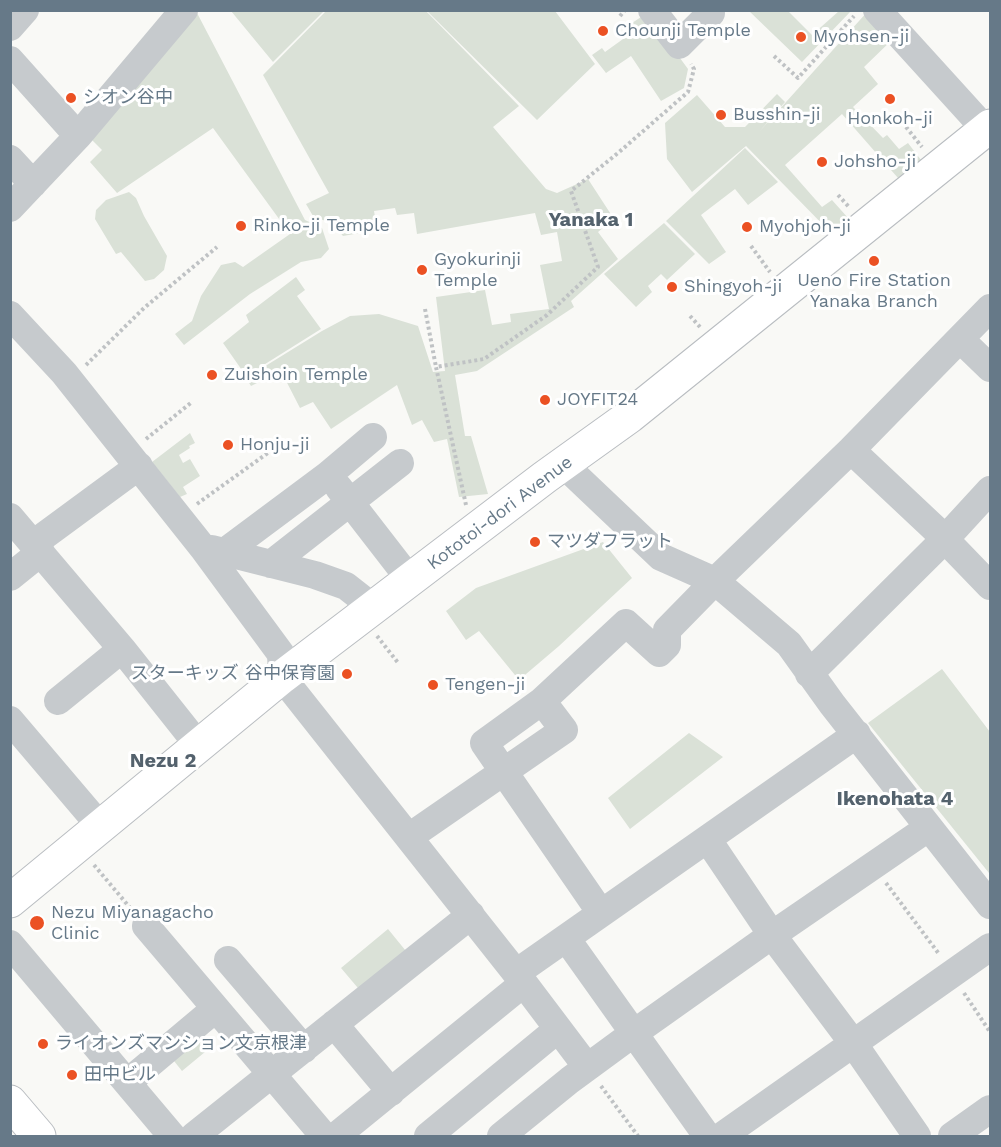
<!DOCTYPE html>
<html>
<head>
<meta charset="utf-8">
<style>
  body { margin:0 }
  #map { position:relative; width:1001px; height:1147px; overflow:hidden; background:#f9f9f6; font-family:"Work Sans",sans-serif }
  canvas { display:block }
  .frame { position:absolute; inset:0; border:12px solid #667988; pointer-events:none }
</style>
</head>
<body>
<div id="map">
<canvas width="1001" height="1147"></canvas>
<div class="frame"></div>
</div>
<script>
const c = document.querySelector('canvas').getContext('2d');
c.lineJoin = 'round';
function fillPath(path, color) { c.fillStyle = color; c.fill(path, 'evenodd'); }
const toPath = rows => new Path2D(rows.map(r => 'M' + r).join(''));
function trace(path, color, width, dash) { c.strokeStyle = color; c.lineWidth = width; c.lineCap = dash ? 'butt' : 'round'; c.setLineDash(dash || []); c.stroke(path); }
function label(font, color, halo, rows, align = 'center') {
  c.font = font + ' "Work Sans","Noto Sans JP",sans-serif'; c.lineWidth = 6; c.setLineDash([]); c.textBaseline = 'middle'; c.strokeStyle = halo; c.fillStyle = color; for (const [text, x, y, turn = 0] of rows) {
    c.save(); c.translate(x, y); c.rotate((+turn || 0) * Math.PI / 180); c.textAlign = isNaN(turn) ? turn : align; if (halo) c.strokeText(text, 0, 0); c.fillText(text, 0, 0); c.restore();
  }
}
fillPath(toPath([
  [196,11,305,220,322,228,329,249,321,258,301,262,250,294,184,345,175,334,192,321,201,296,221,265,235,262,243,267,290,234,213,128,117,193,90,162,102,150,86,134],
  [231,11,324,11,273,62],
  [326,11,426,11,519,106,493,127,546,189,557,193,588,179,614,219,598,232,618,259,571,301,574,307,477,371,455,375,465,436,471,436,488,494,459,497,447,439,434,442,422,420,412,425,397,385,331,429,313,402,300,408,281,371,251,386,246,378,322,331,350,316,379,314,418,326,433,372,445,371,436,297,485,290,492,325,511,322,510,314,549,309,540,265,562,261,557,232,541,235,535,213,417,234,414,213,397,215,395,208,374,211,377,230,343,236,333,224,313,216,306,204,329,193,263,75],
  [427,11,555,11,595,64,537,120],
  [749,11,788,11,812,35,839,11,851,11,802,62],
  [868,11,894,38,864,67,878,84,853,107,883,138,887,135,899,149,908,143,921,160,898,178,842,114,785,165,822,207,832,200,849,219,831,233,746,146,692,192,667,159,665,123,697,95,725,127,745,127,777,94,785,102,759,132],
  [647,13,688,69,684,88,661,101,631,56,606,73,592,55,602,48,605,52,630,34,626,27],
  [745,148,778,182,748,205,735,189,701,215,726,252,709,264,666,221],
  [129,192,136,198,144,216,167,256,164,270,154,279,145,281,121,252,116,254,95,219,96,210,106,200],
  [664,223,695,254,667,280,661,274,648,286,652,292,636,307,604,274],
  [296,277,305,290,297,296,321,329,246,376,223,343,249,322,246,315],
  [190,433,195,443,189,446,190,448,179,455,183,463,190,459,200,476,183,487,187,494,180,497,152,462],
  [603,542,632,578,559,646,519,680,479,631,466,640,446,611,476,588],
  [942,669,990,732,989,873,868,723],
  [689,733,723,757,630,829,608,798],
  [388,929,410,956,363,994,341,968],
  [198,1031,211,1047,182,1071,170,1056]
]), '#dae1d7');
const major = toPath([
  [10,901,282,677,545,477,630,416,990,126],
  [10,1102,39,1136]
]);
trace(major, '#b9bdc1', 35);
trace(toPath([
  [620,16,625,10],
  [774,56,798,78,854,16],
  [906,127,922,147],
  [838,195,850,208],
  [751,246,770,272],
  [425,309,436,367],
  [690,316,700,327],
  [86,365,144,308,217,247],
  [146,439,192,402],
  [197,504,279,445],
  [466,505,436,367,484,359,547,315,598,267,571,191,618,153,688,92,694,69,691,64],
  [377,636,399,664],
  [94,865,132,910],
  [886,883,939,954],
  [964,993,990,1032],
  [601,1086,638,1136]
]), '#bfc2c4', 4, [3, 3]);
trace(toPath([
  [652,10,679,45,711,13],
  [877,10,986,130],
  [10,27,25,10],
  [10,60,78,136],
  [10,159,33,184],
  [10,208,78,136,184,10],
  [10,315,64,373,203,548,281,654,282,677,292,690,516,973,587,1067],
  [960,339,990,368],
  [851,450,934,528,990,586],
  [563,464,661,557,715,581,789,644,832,704,990,905],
  [339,488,411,581],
  [10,517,122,649,199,746],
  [33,544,139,466],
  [212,549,315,575,346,586,374,608],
  [226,551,328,475,373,437],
  [271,564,400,463],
  [10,577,41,552],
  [809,674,945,539,990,490],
  [58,701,122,649],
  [10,720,101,827],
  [409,837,564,730,542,701],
  [708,840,772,935,853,1043,917,1136],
  [601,913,484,743,542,701,626,623,659,653,667,645,667,630,715,581,851,450,990,308],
  [146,926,324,1136],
  [566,938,707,1136],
  [10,944,172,1136],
  [228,960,304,1049],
  [516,973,857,734],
  [334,1024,391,1092],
  [128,1082,215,1009],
  [194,1136,471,915],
  [336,1136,524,983],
  [428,1136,558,1029],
  [501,1136,570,1080,634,1033,772,935,928,828],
  [722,1136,990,947],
  [952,1136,990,1109]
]), '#c6cacd', 28);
trace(major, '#fff', 33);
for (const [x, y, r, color] of [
  [603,31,6,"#eb5123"],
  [801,37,6,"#eb5123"],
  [71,98,6,"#eb5123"],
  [890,99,6,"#eb5123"],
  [721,115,6,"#eb5123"],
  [822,162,6,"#eb5123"],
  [241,226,6,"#eb5123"],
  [747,227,6,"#eb5123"],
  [874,261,6,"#eb5123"],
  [422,270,6,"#eb5123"],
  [672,287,6,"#eb5123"],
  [212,375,6,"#eb5123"],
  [545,400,6,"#eb5123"],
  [228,445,6,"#eb5123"],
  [535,542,6,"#eb5123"],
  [347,674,6,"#eb5123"],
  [433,685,6,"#eb5123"],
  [37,923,8,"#eb5123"],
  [43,1044,6,"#eb5123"],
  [72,1075,6,"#eb5123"]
]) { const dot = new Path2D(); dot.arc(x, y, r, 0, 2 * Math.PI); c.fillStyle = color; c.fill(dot); trace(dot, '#fff', 2); }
label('18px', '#667988', '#fff', [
  ["Chounji Temple",615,31],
  ["Myohsen-ji",813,37],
  ["シオン谷中",83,98],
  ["Busshin-ji",733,115],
  ["Honkoh-ji",890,119,"center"],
  ["Johsho-ji",834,162],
  ["Rinko-ji Temple",253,226],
  ["Myohjoh-ji",759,227],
  ["Gyokurinji",434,260],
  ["Temple",434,281],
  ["Ueno Fire Station",874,281,"center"],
  ["Yanaka Branch",874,302,"center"],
  ["Shingyoh-ji",684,287],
  ["Zuishoin Temple",224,375],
  ["JOYFIT24",557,400],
  ["Honju-ji",240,445],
  ["マツダフラット",547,542],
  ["スターキッズ 谷中保育園",335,674,"right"],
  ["Tengen-ji",445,685],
  ["Nezu Miyanagacho",51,913],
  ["Clinic",51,934],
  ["ライオンズマンション文京根津",55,1044],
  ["田中ビル",84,1075]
], 'left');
label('18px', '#667988', '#fff', [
  ["Kototoi-dori Avenue",500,513,-37]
]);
label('bold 20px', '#54626d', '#fff', [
  ["Yanaka 1",591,220],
  ["Nezu 2",163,761],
  ["Ikenohata 4",895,799]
]);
</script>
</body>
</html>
